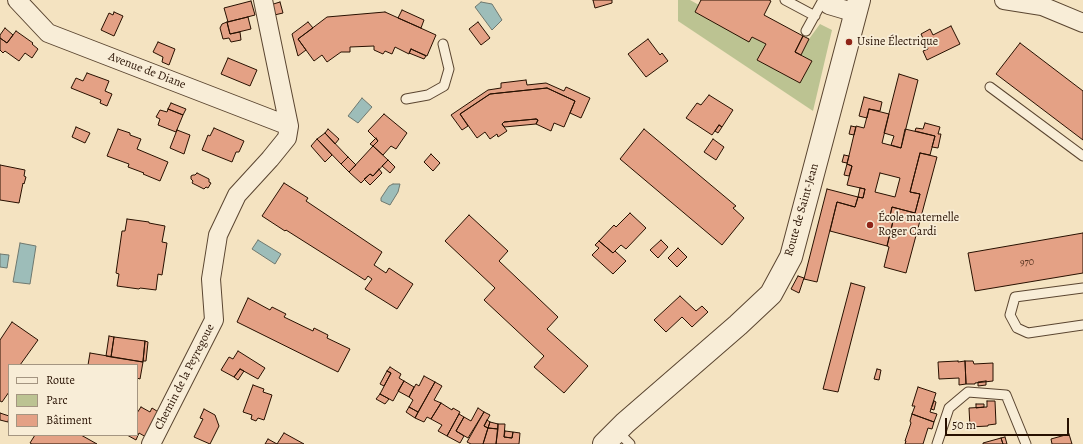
<!DOCTYPE html>
<html>
<head>
<meta charset="utf-8">
<style>
  body { margin:0 }
  #map { position:relative; width:1083px; height:444px; overflow:hidden; background:#f4e3c1; font-family:Alegreya,serif }
  canvas { display:block }
  .legend { position:absolute; left:8px; top:364px; width:130px; height:72px; box-sizing:border-box; background:#f8edd7; border:1px solid #a49581; margin:0; padding:5px 7px; list-style:none; font-size:12px; color:#271000 }
  .legend li { display:flex; align-items:center; gap:8px; height:20px }
  .legend b { width:20px; border:1px solid #a49581 }
  .scale { position:absolute; left:945px; top:418px; width:124px; height:18px; box-sizing:border-box; border:2px solid #271000; border-top:0; padding-left:5px; font-size:12px; line-height:14px; white-space:nowrap; color:#271000; -webkit-text-stroke:3px #f8edd7; paint-order:stroke }
</style>
</head>
<body>
<div id="map">
<canvas width="1083" height="444"></canvas>
<ul class="legend">
<li><b style="height:5px;background:#f8edd7"></b>Route</li>
<li><b style="height:11px;background:#bcc392"></b>Parc</li>
<li><b style="height:11px;background:#e4a185"></b>Bâtiment</li>
</ul>
<div class="scale">50 m</div>
</div>
<script>
const c = document.querySelector('canvas').getContext('2d');
c.lineJoin = 'round';
function fillPath(path, color) { c.fillStyle = color; c.fill(path, 'evenodd'); }
const toPath = rows => new Path2D(rows.map(r => 'M' + r).join(''));
function trace(path, color, width, dash) { c.strokeStyle = color; c.lineWidth = width; c.lineCap = dash ? 'butt' : 'round'; c.setLineDash(dash || []); c.stroke(path); }
function label(font, color, halo, rows, align = 'center') {
  c.font = font + ' Alegreya,serif'; c.lineWidth = 3.5; c.setLineDash([]); c.textBaseline = 'middle'; c.strokeStyle = halo; c.fillStyle = color; for (const [text, x, y, turn = 0] of rows) {
    c.save(); c.translate(x, y); c.rotate((+turn || 0) * Math.PI / 180); c.textAlign = isNaN(turn) ? turn : align; if (halo) c.strokeText(text, 0, 0); c.fillText(text, 0, 0); c.restore();
  }
}
fillPath(toPath([
  [678,0,690,0,699,5,695,12,749,41,752,37,766,44,757,60,800,83,812,61,801,55,809,39,820,24,832,30,813,111,678,21]
]), '#bcc392');
const water = toPath([
  [481,2,492,4,502,20,492,30,475,7,481,2],
  [362,98,372,107,358,123,348,116,362,98],
  [393,184,400,184,398,192,390,205,381,201,381,198,389,186,393,184],
  [258,240,281,254,275,264,252,249,258,240],
  [20,243,36,246,30,284,13,282,20,243],
  [0,254,9,255,7,268,0,267,0,254]
]);
fillPath(water, '#9dbdb9');
trace(water, '#6e786f', 1);
const building = toPath([
  [593,0,612,0,612,3,595,8,593,0],
  [701,0,769,0,771,1,764,15,803,36,795,52,812,61,800,83,757,60,766,44,752,37,749,42,695,12,701,0],
  [251,1,255,15,228,22,224,8,251,1],
  [280,2,283,13,270,16,267,6,280,2],
  [402,10,424,20,421,28,398,18,402,10],
  [114,12,123,16,114,36,101,30,109,13,113,15,114,12],
  [385,12,436,35,427,56,411,49,409,54,395,47,392,54,385,51,383,54,374,50,374,46,350,47,350,52,341,52,327,62,322,55,314,61,298,39,327,17,385,12],
  [248,17,251,29,230,34,227,22,248,17],
  [227,22,230,34,240,32,241,40,231,42,229,38,223,39,220,28,222,24,227,22],
  [308,22,313,28,298,39,306,50,298,56,292,34,308,22],
  [478,22,490,38,481,45,469,29,478,22],
  [951,26,960,44,927,60,923,51,928,49,921,34,930,29,933,35,951,26],
  [5,28,13,35,7,43,0,38,0,35,5,28],
  [16,31,33,43,32,44,38,49,32,58,25,53,19,61,5,51,3,53,0,50,0,38,7,43,16,31],
  [803,36,809,39,801,55,795,52,803,36],
  [648,39,660,55,662,53,668,61,646,77,628,54,648,39],
  [158,42,175,49,169,65,162,62,163,57,153,52,158,42],
  [1020,43,1083,91,1083,140,996,74,1020,43],
  [411,49,426,56,424,59,409,53,411,49],
  [228,58,257,70,250,86,221,74,228,58],
  [87,73,109,81,105,91,112,94,107,106,100,103,101,100,71,88,76,78,83,81,87,73],
  [899,74,918,80,901,148,891,145,894,136,884,133,899,74],
  [526,80,527,85,546,83,564,91,566,87,590,98,581,118,570,113,575,101,547,88,490,94,460,114,468,126,462,130,451,115,488,90,501,88,501,83,526,80],
  [547,88,575,101,564,127,554,123,551,131,536,124,538,120,536,119,504,122,502,124,507,131,498,137,497,134,490,139,485,132,477,138,460,114,490,94,547,88],
  [709,95,733,110,722,127,719,125,712,135,686,118,697,103,701,105,709,95],
  [864,97,882,102,880,111,869,109,867,118,859,116,864,97],
  [171,103,186,109,183,115,168,109,171,103],
  [168,109,183,115,176,132,158,125,160,119,156,117,160,110,167,112,168,109],
  [869,109,889,114,882,143,901,148,905,129,935,136,930,155,920,153,910,192,920,194,915,213,892,207,890,216,894,217,887,246,830,231,837,202,855,207,858,197,863,198,865,189,847,185,852,166,847,164,856,126,864,128,869,109],
  [880,173,900,178,895,197,875,192,880,173],
  [384,114,407,133,396,149,391,146,383,155,373,146,378,141,368,131,384,114],
  [536,119,538,120,536,124,504,127,502,124,504,122,536,119],
  [925,123,940,127,938,134,941,134,938,148,932,147,935,136,915,131,916,128,923,129,925,123],
  [719,125,722,127,718,133,715,131,719,125],
  [851,126,856,127,854,135,849,134,851,126],
  [76,127,90,133,85,143,72,137,76,127],
  [214,128,244,141,239,152,236,152,232,162,202,150,208,135,210,136,214,128],
  [118,129,130,133,130,135,141,139,137,149,168,162,160,181,143,174,144,173,128,167,129,164,107,156,118,129],
  [328,129,339,139,335,144,325,133,328,129],
  [644,129,736,206,733,208,744,218,722,245,620,159,644,129],
  [177,130,190,135,184,154,170,148,177,130],
  [325,133,348,157,341,164,317,139,325,133],
  [376,138,378,141,373,146,370,144,376,138],
  [317,139,332,155,325,162,311,146,317,139],
  [713,139,724,147,716,160,704,152,713,139],
  [373,146,388,160,373,176,370,174,361,183,349,172,373,146],
  [920,153,937,157,906,273,884,267,889,247,887,246,894,217,890,216,892,207,915,213,920,194,910,192,920,153],
  [431,154,440,163,433,171,424,162,431,154],
  [844,155,849,156,847,163,842,162,844,155],
  [348,157,356,165,349,172,341,164,348,157],
  [388,160,395,167,390,173,382,166,388,160],
  [847,164,852,166,849,176,844,175,847,164],
  [0,165,25,170,24,176,26,177,24,184,23,183,19,203,0,200,0,165],
  [379,169,382,173,370,185,364,179,370,174,373,176,379,169],
  [197,173,209,179,209,182,211,183,208,188,206,187,204,189,192,183,193,181,191,179,191,176,193,175,195,175,197,173],
  [284,183,308,198,306,201,382,252,374,265,386,273,389,268,413,284,397,309,365,289,372,279,368,276,365,280,286,230,285,231,262,216,284,183],
  [860,188,865,189,863,198,858,197,860,188],
  [827,189,858,197,855,207,837,202,817,282,804,279,827,189],
  [630,213,646,228,626,249,621,245,613,253,599,241,614,225,616,227,630,213],
  [469,215,508,251,499,261,558,317,547,329,588,366,564,393,534,367,544,356,484,300,495,288,445,241,469,215],
  [127,219,149,222,149,223,165,226,162,242,167,243,162,275,158,274,156,290,140,288,139,289,117,286,119,274,116,273,122,231,125,231,127,219],
  [1083,233,1083,273,975,291,968,253,1083,233],
  [661,240,668,247,658,258,650,250,661,240],
  [599,241,613,253,615,251,626,261,613,274,592,255,599,248,595,245,599,241],
  [678,248,687,257,677,267,668,258,678,248],
  [798,276,804,278,799,293,791,289,798,276],
  [851,283,865,287,838,392,823,389,851,283],
  [680,296,696,311,702,306,708,312,692,327,682,317,666,332,654,320,680,296],
  [248,298,270,310,272,307,286,314,284,317,313,331,314,328,328,335,327,338,350,349,338,372,237,322,248,298],
  [12,322,38,340,20,365,9,365,9,392,2,402,0,401,0,340,12,322],
  [109,336,114,337,111,357,106,356,109,336],
  [114,337,145,341,143,362,111,357,114,337],
  [145,341,148,342,146,361,143,361,145,341],
  [238,351,265,368,258,379,240,369,234,377,221,370,229,357,233,359,238,351],
  [90,353,143,362,140,379,137,378,137,365,88,365,90,353],
  [958,361,958,362,965,361,966,384,959,385,959,378,939,379,938,362,958,361],
  [965,361,973,361,974,364,993,363,993,381,975,383,975,384,966,384,965,361],
  [390,367,401,374,399,378,404,381,393,401,380,394,391,373,387,371,390,367],
  [240,369,244,371,238,380,234,377,240,369],
  [877,369,881,370,879,380,874,379,877,369],
  [387,371,391,373,384,386,380,384,387,371],
  [424,376,435,382,418,412,409,407,413,400,409,397,416,384,419,386,424,376],
  [404,381,414,387,409,397,398,391,404,381],
  [986,381,986,385,978,386,978,382,986,381],
  [435,382,442,386,434,400,441,403,431,419,427,417,424,422,415,418,435,382],
  [253,385,264,389,263,392,272,395,264,420,258,418,256,421,251,419,252,415,243,412,253,385],
  [918,387,936,393,930,412,937,414,934,422,912,414,915,406,912,406,918,387],
  [380,394,389,399,385,404,376,399,380,394],
  [934,401,936,402,934,410,931,409,934,401],
  [987,401,995,401,996,424,988,425,988,426,970,427,969,408,987,407,987,401],
  [441,403,452,410,453,408,460,412,447,436,438,431,442,425,431,419,441,403],
  [976,404,984,404,984,407,976,408,976,404],
  [141,407,150,412,152,408,160,413,146,437,139,433,136,440,127,435,137,435,137,413,141,407],
  [409,407,418,412,415,418,406,412,409,407],
  [478,408,484,412,468,438,456,431,464,417,471,421,478,408],
  [204,409,215,415,219,426,210,444,194,437,203,419,200,418,204,409],
  [484,412,490,415,484,426,488,428,483,444,471,444,467,442,484,412],
  [0,413,9,416,8,422,0,420,0,413],
  [459,414,464,417,456,431,464,436,460,443,447,436,459,414],
  [912,414,934,422,932,429,928,428,923,444,905,444,906,441,905,441,911,423,910,421,912,414],
  [487,420,490,422,488,428,484,426,487,420],
  [490,422,498,424,498,429,488,428,490,422],
  [498,424,505,424,504,437,512,438,513,432,520,433,519,444,496,444,498,424],
  [488,428,498,429,496,444,483,444,488,428],
  [505,431,513,432,512,438,504,437,505,431],
  [284,433,304,444,277,444,284,433],
  [1069,434,1072,444,1052,444,1051,439,1069,434],
  [35,435,81,435,97,444,32,444,30,443,35,435],
  [1005,437,1007,444,1003,444,1001,438,1005,437],
  [1001,438,1003,444,983,444,983,443,1001,438],
  [268,439,277,444,265,444,268,439]
]);
fillPath(building, '#e4a185');
trace(building, '#271000', 1);
const service = toPath([
  [785,0,815,16],
  [806,31,823,0],
  [990,87,1083,156],
  [406,99,428,95,444,86,449,69,443,44],
  [1083,288,1015,297,1010,315,1017,328,1028,333,1083,325],
  [617,431,630,444],
  [937,444,949,408,968,392,1006,395,1026,444]
]);
const minor = toPath([
  [17,0,48,33,289,126],
  [1004,0,1042,6,1083,23],
  [829,5,856,13],
  [151,444,214,320,211,279,218,235,237,195,270,159,287,138,289,126,263,0]
]);
const tertiary = toPath([
  [604,444,625,423,738,325,771,294,791,257,859,0]
]);
trace(service, '#5a4530', 11);
trace(minor, '#5a4530', 20);
trace(tertiary, '#5a4530', 24);
trace(service, '#f8edd7', 9);
trace(minor, '#f8edd7', 18);
trace(tertiary, '#f8edd7', 22);
for (const [x, y, r, color] of [
  [849,42,4,"#8f2418"],
  [870,225,4,"#8f2418"]
]) { const dot = new Path2D(); dot.arc(x, y, r, 0, 2 * Math.PI); c.fillStyle = color; c.fill(dot); trace(dot, '#f8edd7', 1.5); }
label('10px', '#563421', null, [
  ["970",1027,263]
]);
label('12px', '#271000', '#f8edd7', [
  ["Usine Électrique",857,42],
  ["École maternelle",878,218],
  ["Roger Cardi",878,232]
], 'left');
label('12px', '#271000', '#f8edd7', [
  ["Avenue de Diane",147,71,21],
  ["Route de Saint-Jean",802,210,-74],
  ["Chemin de la Peyregoue",185,377,-63]
]);
</script>
</body>
</html>
